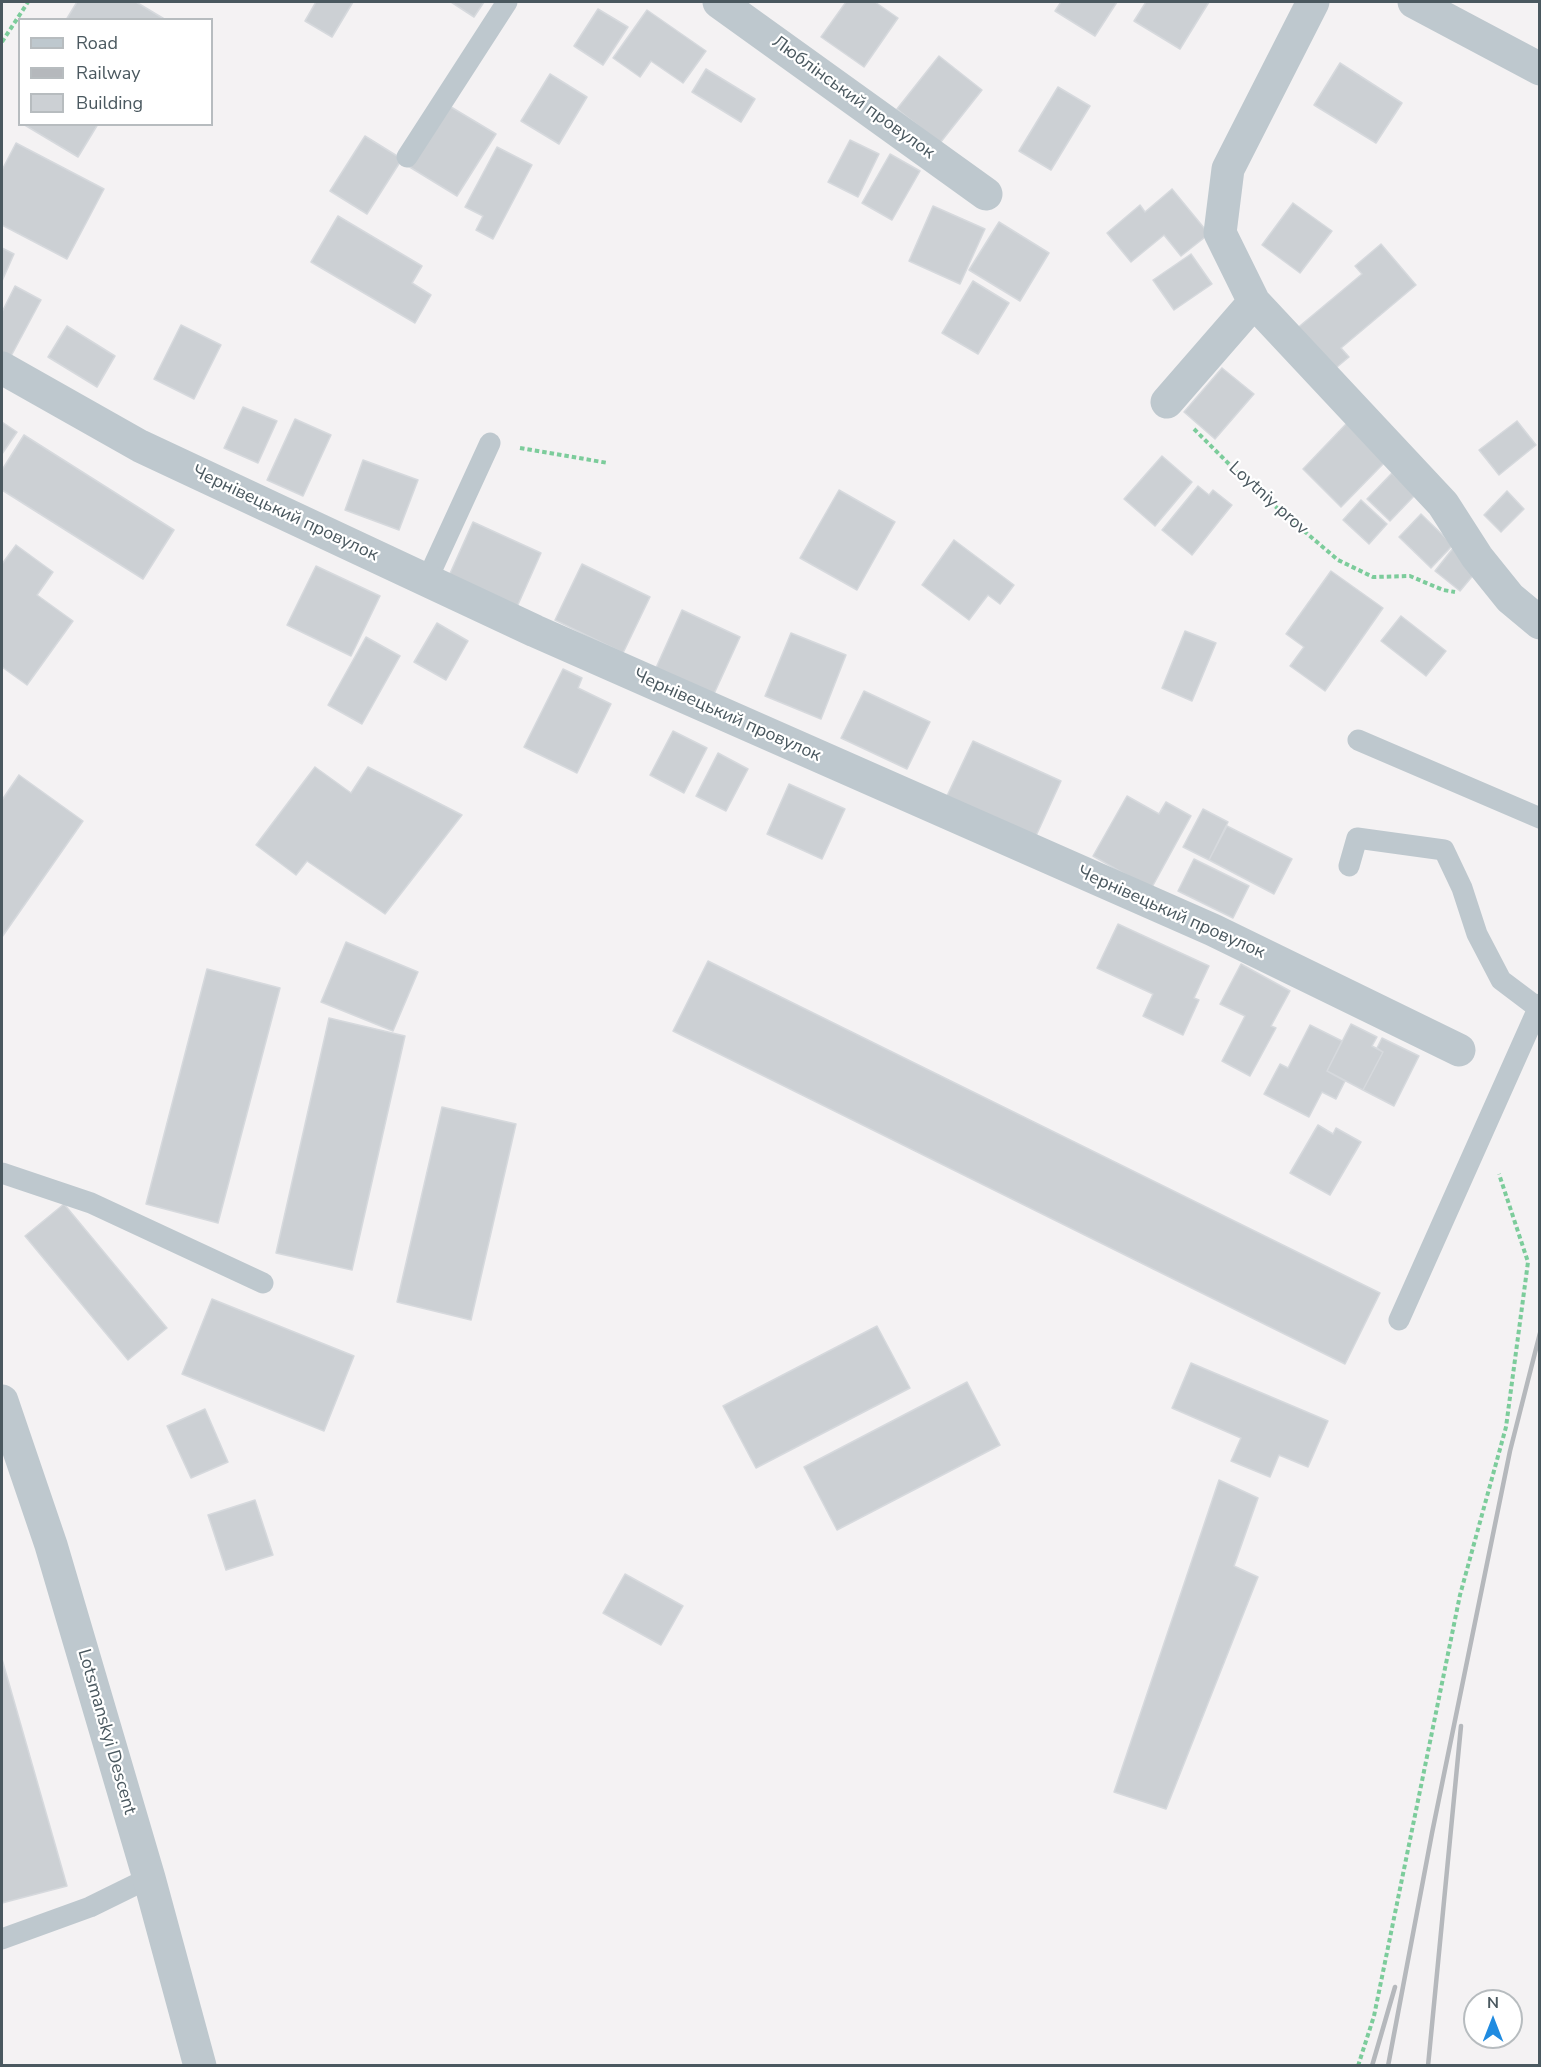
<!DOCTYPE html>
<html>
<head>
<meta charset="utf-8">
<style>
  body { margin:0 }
  #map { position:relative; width:1541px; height:2067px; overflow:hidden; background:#f4f2f3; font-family:"Nunito Sans",sans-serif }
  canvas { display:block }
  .frame { position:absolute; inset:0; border:3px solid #4a585f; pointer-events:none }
  .legend { position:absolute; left:18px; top:18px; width:195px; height:108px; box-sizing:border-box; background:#fff; border:2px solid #b7bcbf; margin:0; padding:8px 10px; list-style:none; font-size:18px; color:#4a585f }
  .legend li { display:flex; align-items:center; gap:12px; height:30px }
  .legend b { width:30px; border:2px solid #b7bcbf }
  .north { position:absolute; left:1463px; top:1989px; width:60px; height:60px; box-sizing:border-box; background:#fff; border:2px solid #b7bcbf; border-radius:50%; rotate:0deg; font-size:16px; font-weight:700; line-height:24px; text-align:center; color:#4a585f }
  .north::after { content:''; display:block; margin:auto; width:21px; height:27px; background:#208be0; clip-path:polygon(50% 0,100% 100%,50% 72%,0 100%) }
</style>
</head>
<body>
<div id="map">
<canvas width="1541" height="2067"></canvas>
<div class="frame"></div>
<ul class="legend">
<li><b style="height:8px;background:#bec8ce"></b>Road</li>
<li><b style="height:8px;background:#b5b8bc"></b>Railway</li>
<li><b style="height:16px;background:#ccd0d4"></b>Building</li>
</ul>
<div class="north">N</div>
</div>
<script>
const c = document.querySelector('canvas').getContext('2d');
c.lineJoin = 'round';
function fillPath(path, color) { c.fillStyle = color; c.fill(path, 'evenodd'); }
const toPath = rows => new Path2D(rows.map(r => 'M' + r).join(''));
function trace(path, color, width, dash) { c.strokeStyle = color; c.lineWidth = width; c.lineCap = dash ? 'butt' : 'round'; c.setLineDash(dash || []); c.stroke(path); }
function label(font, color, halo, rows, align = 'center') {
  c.font = font + ' "Nunito Sans",sans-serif'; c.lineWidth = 4.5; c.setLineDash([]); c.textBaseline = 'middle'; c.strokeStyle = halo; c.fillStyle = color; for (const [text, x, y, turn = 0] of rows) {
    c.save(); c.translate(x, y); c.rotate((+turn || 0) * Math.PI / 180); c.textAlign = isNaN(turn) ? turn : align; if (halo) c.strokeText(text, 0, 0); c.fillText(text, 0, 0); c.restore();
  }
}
const building = toPath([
  [77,2,136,2,166,20,66,20,77,2],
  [316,2,353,2,332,37,305,21,316,2],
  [451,2,484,2,474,17,451,2],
  [846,2,875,2,898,18,864,67,821,37,846,2],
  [1061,2,1117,2,1095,36,1055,11,1061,2],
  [1146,2,1209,2,1180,49,1134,21,1146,2],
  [598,9,628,27,603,65,574,46,598,9],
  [647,10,706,51,683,83,651,61,640,77,613,58,647,10],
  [939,56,982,90,940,143,897,109,939,56],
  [1340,63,1402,103,1376,143,1314,105,1340,63],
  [706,69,755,99,741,122,692,92,706,69],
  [550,74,587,97,559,144,521,121,550,74],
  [1058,87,1090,106,1051,170,1019,151,1058,87],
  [446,104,496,134,457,196,408,166,446,104],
  [23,124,98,124,78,157,23,124],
  [365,136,402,159,367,214,330,191,365,136],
  [850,140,879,154,858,197,828,182,850,140],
  [16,143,104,189,67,259,2,225,2,170,16,143],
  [497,147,532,165,493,239,476,230,483,216,465,207,497,147],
  [890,154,920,171,892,220,862,203,890,154],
  [1172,189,1209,234,1181,256,1164,235,1131,262,1107,233,1140,205,1145,212,1172,189],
  [1293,203,1332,231,1300,273,1262,245,1293,203],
  [933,206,985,229,960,284,909,261,933,206],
  [338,216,422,266,412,283,431,295,415,323,311,262,338,216],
  [999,222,1049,253,1020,301,969,270,999,222],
  [1381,244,1416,285,1341,348,1349,357,1331,372,1295,330,1362,274,1355,266,1381,244],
  [2,248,14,254,2,281,2,248],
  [1191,254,1212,284,1174,310,1153,280,1191,254],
  [973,281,1009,303,978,354,942,333,973,281],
  [15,286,41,300,10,358,2,354,2,312,15,286],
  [181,325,221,345,194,399,154,379,181,325],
  [67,326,115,356,97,387,48,357,67,326],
  [1222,368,1254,394,1215,439,1184,412,1222,368],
  [243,407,277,421,258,463,224,448,243,407],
  [295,419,331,435,303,496,267,480,295,419],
  [1517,421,1536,445,1499,475,1479,450,1517,421],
  [2,422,17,432,2,454,2,422],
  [1347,423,1386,461,1341,507,1303,469,1347,423],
  [24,435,174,530,143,579,2,490,2,470,24,435],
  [1162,456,1192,482,1155,526,1124,499,1162,456],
  [363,460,418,480,399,530,345,510,363,460],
  [1392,473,1415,495,1390,521,1367,499,1392,473],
  [1198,486,1209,495,1213,490,1232,505,1192,555,1162,530,1198,486],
  [839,490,895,522,857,590,800,558,839,490],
  [1507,491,1524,509,1501,532,1484,515,1507,491],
  [1361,500,1387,524,1369,544,1343,520,1361,500],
  [1421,514,1453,545,1431,568,1399,537,1421,514],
  [473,522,541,553,516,609,448,578,473,522],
  [954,540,1014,585,1000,604,988,595,969,620,922,585,954,540],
  [16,545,53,572,37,595,73,621,27,685,2,667,2,564,16,545],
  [1454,547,1480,567,1460,591,1435,571,1454,547],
  [582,564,650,597,623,653,555,620,582,564],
  [316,566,380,596,351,656,287,625,316,566],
  [1331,571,1383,608,1325,691,1290,666,1304,647,1286,634,1331,571],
  [682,610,740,637,713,696,655,670,682,610],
  [1401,616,1446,651,1426,676,1381,641,1401,616],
  [437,623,468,641,446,680,414,662,437,623],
  [1185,631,1216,643,1192,701,1162,688,1185,631],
  [791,633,846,655,821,719,765,696,791,633],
  [366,637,400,656,362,724,328,705,366,637],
  [563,669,582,678,578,688,611,704,577,773,524,747,563,669],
  [864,691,930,722,907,769,841,738,864,691],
  [673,731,707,748,684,793,650,775,673,731],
  [973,741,1061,781,1035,838,946,798,973,741],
  [718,753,748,769,726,811,696,796,718,753],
  [315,767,351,793,368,767,462,815,385,914,307,861,296,875,256,845,315,767],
  [19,775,83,821,2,937,2,800,19,775],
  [789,784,845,809,822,859,767,834,789,784],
  [1127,796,1159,814,1166,802,1191,816,1151,889,1093,856,1127,796],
  [1203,809,1228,822,1209,860,1183,847,1203,809],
  [1227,826,1292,859,1274,894,1209,860,1227,826],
  [1194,859,1249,886,1233,918,1178,891,1194,859],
  [1118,924,1209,966,1194,998,1199,1000,1183,1035,1143,1016,1153,994,1097,968,1118,924],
  [346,942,418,972,393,1031,321,1002,346,942],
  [708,961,1380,1293,1345,1364,673,1031,708,961],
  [1241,964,1290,991,1271,1026,1276,1028,1250,1076,1222,1061,1245,1016,1220,1004,1241,964],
  [207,969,280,988,218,1223,146,1204,207,969],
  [329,1018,405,1036,352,1270,276,1253,329,1018],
  [1351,1024,1377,1037,1372,1046,1383,1052,1363,1090,1327,1071,1351,1024],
  [1310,1025,1342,1041,1327,1071,1345,1081,1336,1099,1322,1092,1309,1117,1264,1094,1280,1064,1288,1068,1310,1025],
  [1382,1038,1419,1056,1394,1106,1363,1090,1383,1052,1377,1048,1382,1038],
  [442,1107,516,1124,471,1320,397,1302,442,1107],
  [1318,1125,1333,1134,1336,1128,1361,1142,1330,1195,1290,1173,1318,1125],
  [64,1204,167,1328,128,1360,25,1236,64,1204],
  [212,1299,354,1356,324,1431,182,1374,212,1299],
  [877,1326,910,1388,756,1468,723,1406,877,1326],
  [1191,1363,1328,1421,1308,1467,1279,1455,1270,1477,1231,1461,1241,1438,1172,1408,1191,1363],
  [967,1382,1000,1445,837,1530,804,1467,967,1382],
  [205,1409,228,1462,191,1478,167,1426,205,1409],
  [1219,1480,1258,1498,1234,1566,1258,1577,1166,1809,1114,1792,1219,1480],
  [255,1500,273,1555,226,1570,208,1515,255,1500],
  [625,1574,683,1606,661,1645,603,1613,625,1574],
  [2,1659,67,1886,2,1903,2,1659]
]);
fillPath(building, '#ccd0d4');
trace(building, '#d6d9dd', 1.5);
trace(toPath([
  [2,42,28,2],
  [1194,429,1249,484,1338,560,1373,577,1410,576,1443,590,1455,592],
  [520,448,608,463],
  [1358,2066,1374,2016,1460,1595,1506,1427,1528,1262,1499,1174]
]), '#7ccc9b', 4, [4.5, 3]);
trace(toPath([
  [407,157,507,2],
  [427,580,490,443],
  [1358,740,1540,818],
  [1349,866,1357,838,1444,850,1462,888,1477,934,1501,980,1538,1008],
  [2,1173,91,1203,263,1283],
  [1399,1320,1540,1004],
  [2,1939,90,1907,149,1878]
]), '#bec8ce', 21);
trace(toPath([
  [719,2,986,194],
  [1313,2,1228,169,1220,233,1254,302,1443,504,1477,557,1510,598,1540,623],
  [1414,2,1540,69],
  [2,368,140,446,535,631,1213,930,1459,1050],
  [1167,402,1254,302],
  [2,1401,51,1545,149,1878,200,2066]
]), '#bec8ce', 33);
trace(toPath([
  [1372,2066,1395,1987],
  [1388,2066,1432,1833,1510,1451,1540,1333],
  [1428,2066,1461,1726]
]), '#b5b8bc', 4.5);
label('18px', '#4a585f', '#fff', [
  ["Люблінський провулок",853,98,36],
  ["Loytniy prov",1268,499,42],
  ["Чернівецький провулок",285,514,25],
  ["Чернівецький провулок",727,716,24],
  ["Чернівецький провулок",1171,913,24],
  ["Lotsmanskyi Descent",106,1732,74]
]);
</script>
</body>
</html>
